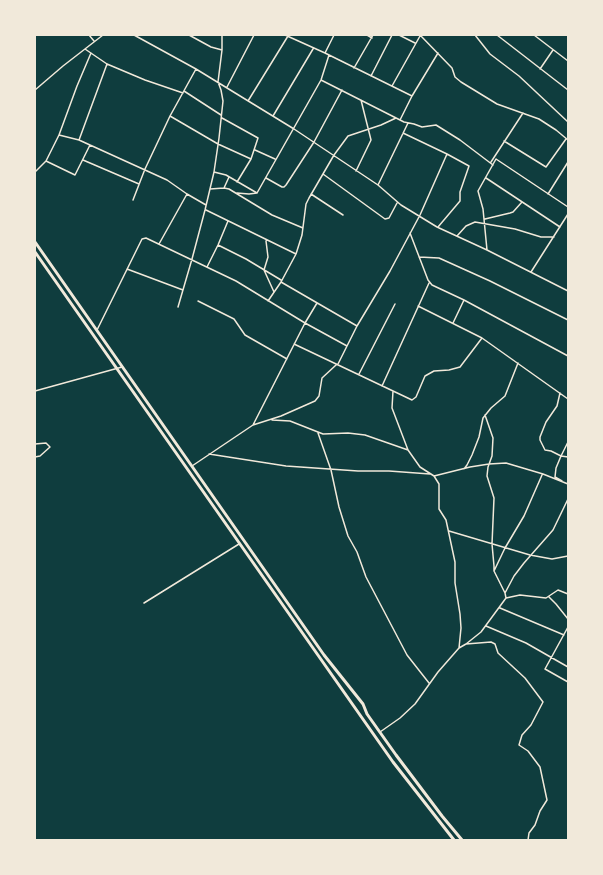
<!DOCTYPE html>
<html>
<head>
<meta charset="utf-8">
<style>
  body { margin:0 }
  #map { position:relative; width:603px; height:875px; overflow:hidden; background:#0f3d3e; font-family:"Asap Condensed",sans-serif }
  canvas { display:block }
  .frame { position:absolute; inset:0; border:36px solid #f1e9da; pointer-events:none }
</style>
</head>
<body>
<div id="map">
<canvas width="603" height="875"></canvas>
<div class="frame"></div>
</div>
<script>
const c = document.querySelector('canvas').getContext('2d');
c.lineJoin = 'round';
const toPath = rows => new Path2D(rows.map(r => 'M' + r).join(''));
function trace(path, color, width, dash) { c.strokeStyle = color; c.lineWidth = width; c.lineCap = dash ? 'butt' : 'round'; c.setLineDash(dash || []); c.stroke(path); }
trace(toPath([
  [89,35,94,41],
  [134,35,196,69,294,129,378,185,401,205,437,227,487,250,568,291],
  [189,35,211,47,222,50],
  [285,35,325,53,412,96],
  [367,35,372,38],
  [399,35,415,43],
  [420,35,452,68,455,77,461,82,497,104,539,119,556,130,568,140],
  [475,35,490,54,519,76,568,122],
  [497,35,568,90],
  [534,35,568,61],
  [85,49,107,64,145,80,183,93],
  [325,53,334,35],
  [354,68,373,35],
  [540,69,553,50],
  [371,76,392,35],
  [321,80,404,122,414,124,422,127,436,125,460,140,493,165],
  [392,86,420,36],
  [227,87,254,35],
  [35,90,63,66,103,35],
  [184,91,221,115],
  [248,101,288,36],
  [170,116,218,144,251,159],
  [273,116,313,49],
  [222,118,258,138,251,159,237,182],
  [400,120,412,96,438,53],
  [403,133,447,154,469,166,460,192,460,201,438,227],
  [59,135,79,140,167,180,187,194,206,205],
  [79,140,107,64],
  [504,141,546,167,566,139],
  [255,150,275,159],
  [83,160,139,184],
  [46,161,75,175,90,145],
  [491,162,523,113],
  [356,171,371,140,361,100],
  [35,172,46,161,59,135,77,86,91,53],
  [214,172,226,175,257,193],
  [323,174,385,219,389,218,397,203],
  [266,178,282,187,284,187,286,185,314,142,342,90],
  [486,178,560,227],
  [378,185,408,123],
  [224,188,229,177],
  [210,189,224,188,229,189,272,215,303,228],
  [237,193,249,194,257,193,321,80,329,55],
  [311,194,343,215],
  [548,194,568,162],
  [133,200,145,169,170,116,196,69],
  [206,210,296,254],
  [485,219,510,213,513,212,522,202],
  [410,233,428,280,432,285,464,300,568,356],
  [457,236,466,226,475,222,515,229,541,237,554,237],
  [266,241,268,257,264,270,274,292],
  [159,244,187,194],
  [218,245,246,259,281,280],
  [487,250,483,209,478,191,496,159,568,207],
  [419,257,439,258,490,281,568,320],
  [207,267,218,245,228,221],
  [127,269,183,290],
  [531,272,568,214],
  [281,282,357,326],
  [198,301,234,319,245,335,287,359],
  [268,301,281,282,296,254,302,235,306,204,309,198,334,155,348,136,381,125,396,118],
  [418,306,482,338,568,399],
  [178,307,192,259,205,210,214,172,219,138,223,101,221,90,218,82,222,50,222,35],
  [453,323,464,300],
  [97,330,142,239,146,238,236,281,305,323,347,346],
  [294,344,412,400,416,397,425,376,434,371,449,370,460,367,482,338],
  [338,364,357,326,390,271,420,215,447,154],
  [359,374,395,304],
  [382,386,429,283],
  [35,391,122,367],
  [393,391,392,408,408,450,420,467,434,476,439,484,439,509,446,520,455,562,455,583,460,614,461,628,459,648],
  [560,393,557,406,546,422,540,437,540,440,545,450,551,451,561,456,568,442],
  [485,415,493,438,492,456,488,467,487,476,494,498,492,544,494,566,494,571,505,593,506,598],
  [272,420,290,421,323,434,348,433,365,435,408,450],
  [253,425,305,323,317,303],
  [318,433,331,470,339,507,348,536,357,552,366,577,407,655,429,683],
  [35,444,46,443,50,447,40,456,35,457],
  [209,454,286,466,358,471,389,471,430,474],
  [192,466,253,425,281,416,315,401,319,396,322,378,336,365],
  [464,469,467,465,472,455,479,437,483,418,491,408,505,396,518,363],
  [434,476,470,467,489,464,506,463,543,474,568,484],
  [562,481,555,477,556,468,561,456,568,457],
  [449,531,530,555,552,559,568,556],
  [494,571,505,548,524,516,542,475],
  [505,593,514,576,524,563,553,530,568,499],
  [549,597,556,604,568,619],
  [144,603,239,544],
  [500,608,564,635],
  [486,626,526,643,568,667],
  [568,627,545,669,568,682],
  [466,644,491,642,495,644,498,653,525,678,543,702,531,725,522,735,519,745,528,751,540,767,547,800,540,811,535,825,529,833,528,840],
  [380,732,400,718,415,704,438,672,459,648,466,644,481,632,506,598,520,595,546,598,558,590,568,594]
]), '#f1e9da', 1.5);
trace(toPath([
  [35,242,324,655,363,704,367,714,396,755,442,816,462,840],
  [35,252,393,762,454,840]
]), '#f1e9da', 3);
</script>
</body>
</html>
